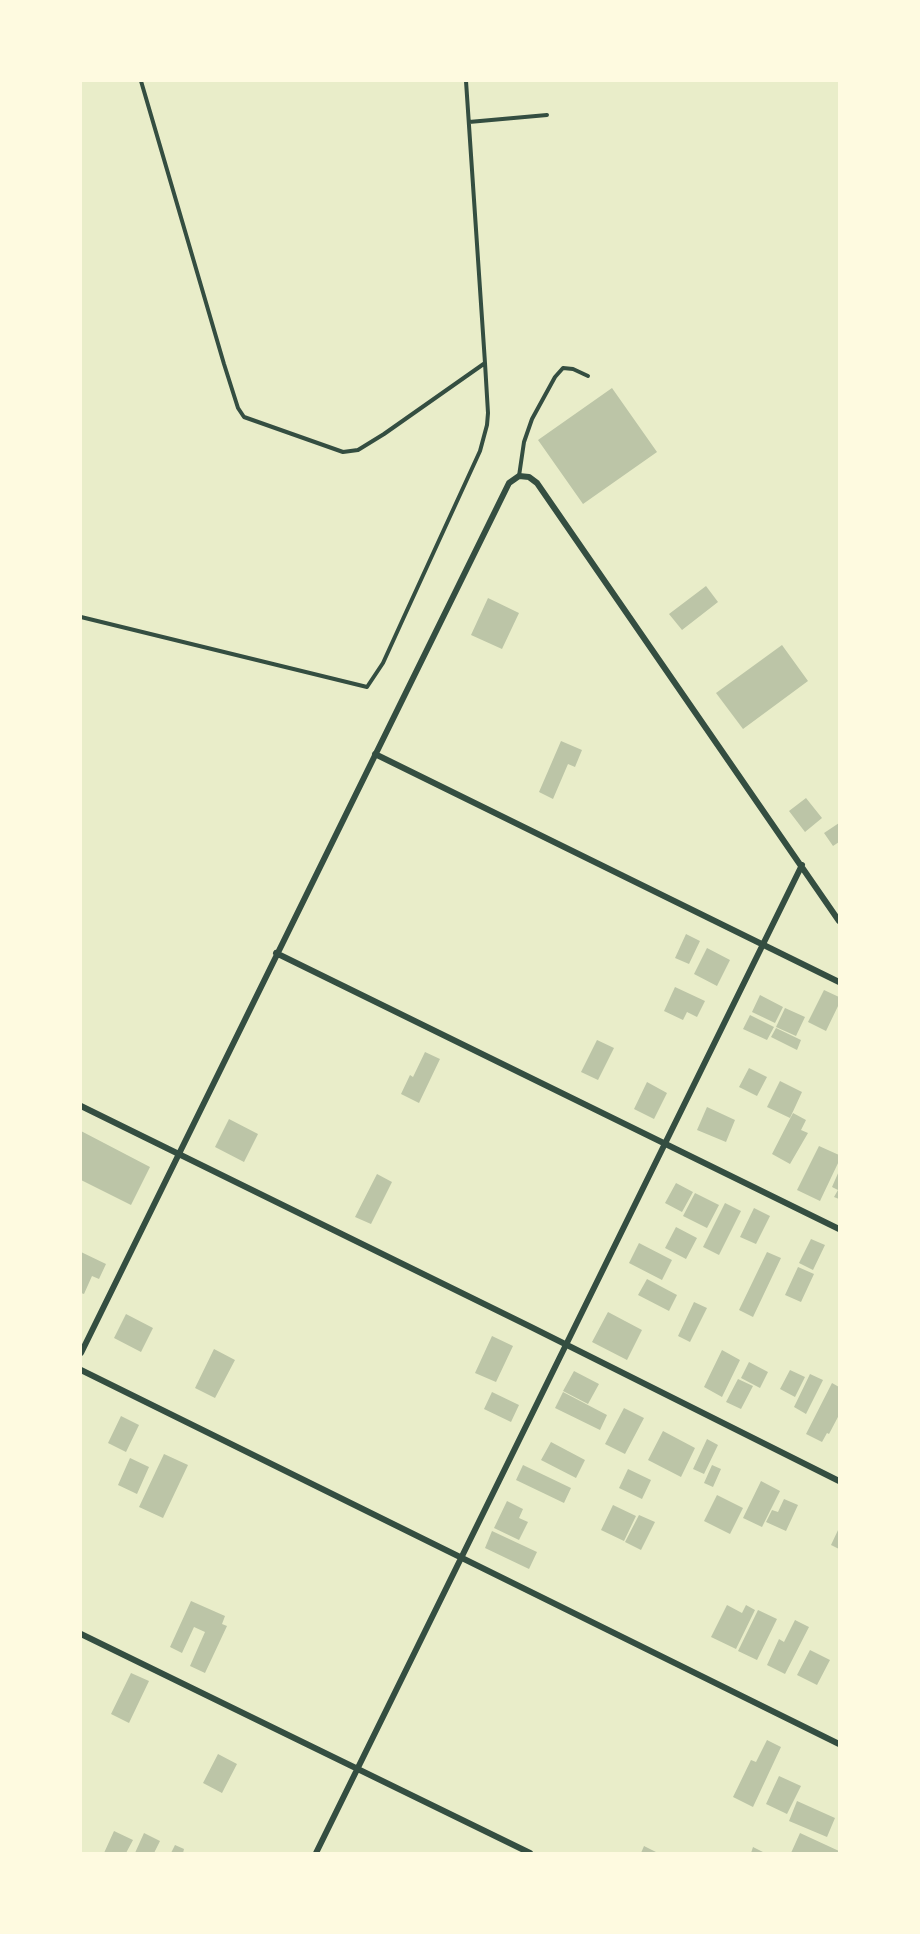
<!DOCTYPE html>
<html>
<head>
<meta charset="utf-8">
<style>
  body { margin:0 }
  #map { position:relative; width:920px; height:1934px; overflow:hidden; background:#e9edc9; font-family:"Sofia Sans Condensed",sans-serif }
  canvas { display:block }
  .frame { position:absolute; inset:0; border:82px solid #fefae0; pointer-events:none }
</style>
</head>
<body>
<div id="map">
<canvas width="920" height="1934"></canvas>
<div class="frame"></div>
</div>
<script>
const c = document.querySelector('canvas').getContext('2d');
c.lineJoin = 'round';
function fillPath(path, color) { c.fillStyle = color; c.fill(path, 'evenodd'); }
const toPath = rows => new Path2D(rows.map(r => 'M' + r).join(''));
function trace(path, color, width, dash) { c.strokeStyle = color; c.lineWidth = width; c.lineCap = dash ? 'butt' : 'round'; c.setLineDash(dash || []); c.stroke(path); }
fillPath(toPath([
  [612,388,657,452,583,504,538,440],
  [706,586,718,602,682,630,669,614],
  [488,598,519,613,502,649,471,635],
  [782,645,808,681,743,729,716,693],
  [561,741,582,750,575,767,568,764,553,799,539,792],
  [806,798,822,818,805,832,789,811],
  [839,823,839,842,833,846,824,833],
  [686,934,700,941,689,964,675,958],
  [707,948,730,960,717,986,694,974],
  [675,987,705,1001,697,1017,687,1012,683,1020,664,1011],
  [824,990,839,997,839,1004,826,1031,808,1022],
  [760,995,783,1007,775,1023,752,1012],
  [785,1008,805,1017,796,1036,776,1027],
  [750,1015,774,1027,767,1040,743,1029],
  [776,1028,801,1040,797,1050,771,1037],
  [597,1040,614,1048,598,1080,581,1072],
  [425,1052,440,1059,419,1103,401,1094,410,1075,413,1077],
  [749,1068,767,1077,757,1096,739,1087],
  [780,1081,802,1092,790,1118,767,1107],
  [647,1082,667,1093,654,1119,634,1109],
  [707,1107,735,1120,726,1142,697,1130],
  [793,1113,806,1120,801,1130,808,1133,790,1164,772,1154],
  [229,1119,258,1134,244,1162,215,1147],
  [81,1131,150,1167,131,1205,81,1180],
  [819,1146,839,1155,839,1161,820,1201,797,1190],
  [839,1171,839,1199,834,1197,838,1190,832,1187],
  [377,1174,392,1182,371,1224,355,1217],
  [676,1183,693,1192,682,1212,665,1203],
  [695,1193,719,1205,707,1228,683,1216],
  [725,1203,741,1211,719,1255,703,1247],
  [754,1208,770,1216,756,1244,740,1237],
  [676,1227,697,1238,686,1259,665,1248],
  [811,1239,825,1245,813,1270,799,1263],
  [639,1243,672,1260,662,1280,629,1263],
  [81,1252,106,1264,99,1279,92,1276,84,1294,81,1293],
  [767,1252,781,1258,753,1317,739,1310],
  [798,1267,814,1274,801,1302,785,1295],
  [647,1279,677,1295,669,1311,638,1295],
  [694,1302,707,1308,690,1342,678,1336],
  [608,1312,642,1330,627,1360,592,1342],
  [126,1314,153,1328,141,1352,114,1338],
  [492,1336,513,1346,496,1382,475,1373],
  [214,1349,235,1360,215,1398,195,1388],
  [722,1350,740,1360,722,1397,704,1387],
  [749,1362,768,1372,760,1388,741,1378],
  [790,1370,805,1377,795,1397,780,1389],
  [574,1371,599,1384,588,1404,563,1391],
  [810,1374,823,1380,806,1414,794,1407],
  [738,1379,753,1386,741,1409,726,1402],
  [832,1383,839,1387,839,1415,829,1434,827,1433,822,1442,806,1434],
  [492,1392,519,1405,511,1422,484,1409],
  [563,1392,607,1415,600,1430,555,1408],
  [624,1408,644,1418,625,1454,605,1444],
  [121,1416,139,1425,126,1452,108,1443],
  [663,1431,695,1448,681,1477,648,1460],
  [707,1439,718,1445,704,1474,693,1469],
  [551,1442,585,1460,576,1478,541,1460],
  [164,1454,188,1465,163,1518,139,1507],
  [130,1458,149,1467,137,1494,118,1485],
  [523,1465,571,1488,564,1503,516,1480],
  [712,1465,721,1469,713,1487,704,1483],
  [628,1469,651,1480,642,1499,619,1488],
  [761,1481,780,1491,762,1527,743,1518],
  [717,1495,743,1508,730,1534,704,1521],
  [784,1499,798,1505,786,1531,766,1522,772,1510,778,1512],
  [507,1501,523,1509,519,1518,528,1522,519,1540,494,1528],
  [613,1505,636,1516,624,1541,601,1530],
  [639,1515,655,1522,641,1550,625,1542],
  [839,1528,839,1549,831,1545],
  [492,1531,537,1552,529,1569,485,1548],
  [191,1601,225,1616,222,1624,227,1626,205,1673,190,1666,205,1632,194,1627,182,1653,170,1647],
  [727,1605,742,1613,746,1605,755,1610,736,1649,711,1637],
  [758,1610,777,1619,757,1660,738,1651],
  [795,1620,809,1627,785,1674,767,1665,779,1639,784,1642],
  [810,1650,830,1660,817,1685,797,1675],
  [131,1673,149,1681,129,1723,111,1714],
  [767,1740,781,1747,753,1807,733,1797,751,1760,756,1762],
  [218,1754,237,1764,222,1793,203,1783],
  [779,1776,801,1786,787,1814,766,1804],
  [797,1801,835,1818,827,1837,789,1821],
  [114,1831,133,1840,126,1853,104,1853],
  [144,1833,160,1841,154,1853,135,1853],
  [800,1833,839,1851,839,1853,791,1853],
  [175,1845,184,1849,183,1853,171,1853],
  [644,1846,658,1853,641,1853],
  [753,1847,765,1853,751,1853]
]), '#bcc5a7');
trace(toPath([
  [141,81,224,364,238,408,244,417,343,452,358,450,384,434,485,363],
  [469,122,547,115],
  [519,476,524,442,532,419,555,377,563,368,573,369,588,376],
  [81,617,367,687,383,663,403,619,480,451,487,425,488,413,485,363,466,81]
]), '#344e41', 4);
trace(toPath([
  [375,754,839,982],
  [276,953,839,1229],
  [81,1106,531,1327,839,1481],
  [81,1353,509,483,519,476,529,477,537,483,839,921],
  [81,1370,839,1744],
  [81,1634,530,1853],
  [316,1853,802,865]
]), '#344e41', 6);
</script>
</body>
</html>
